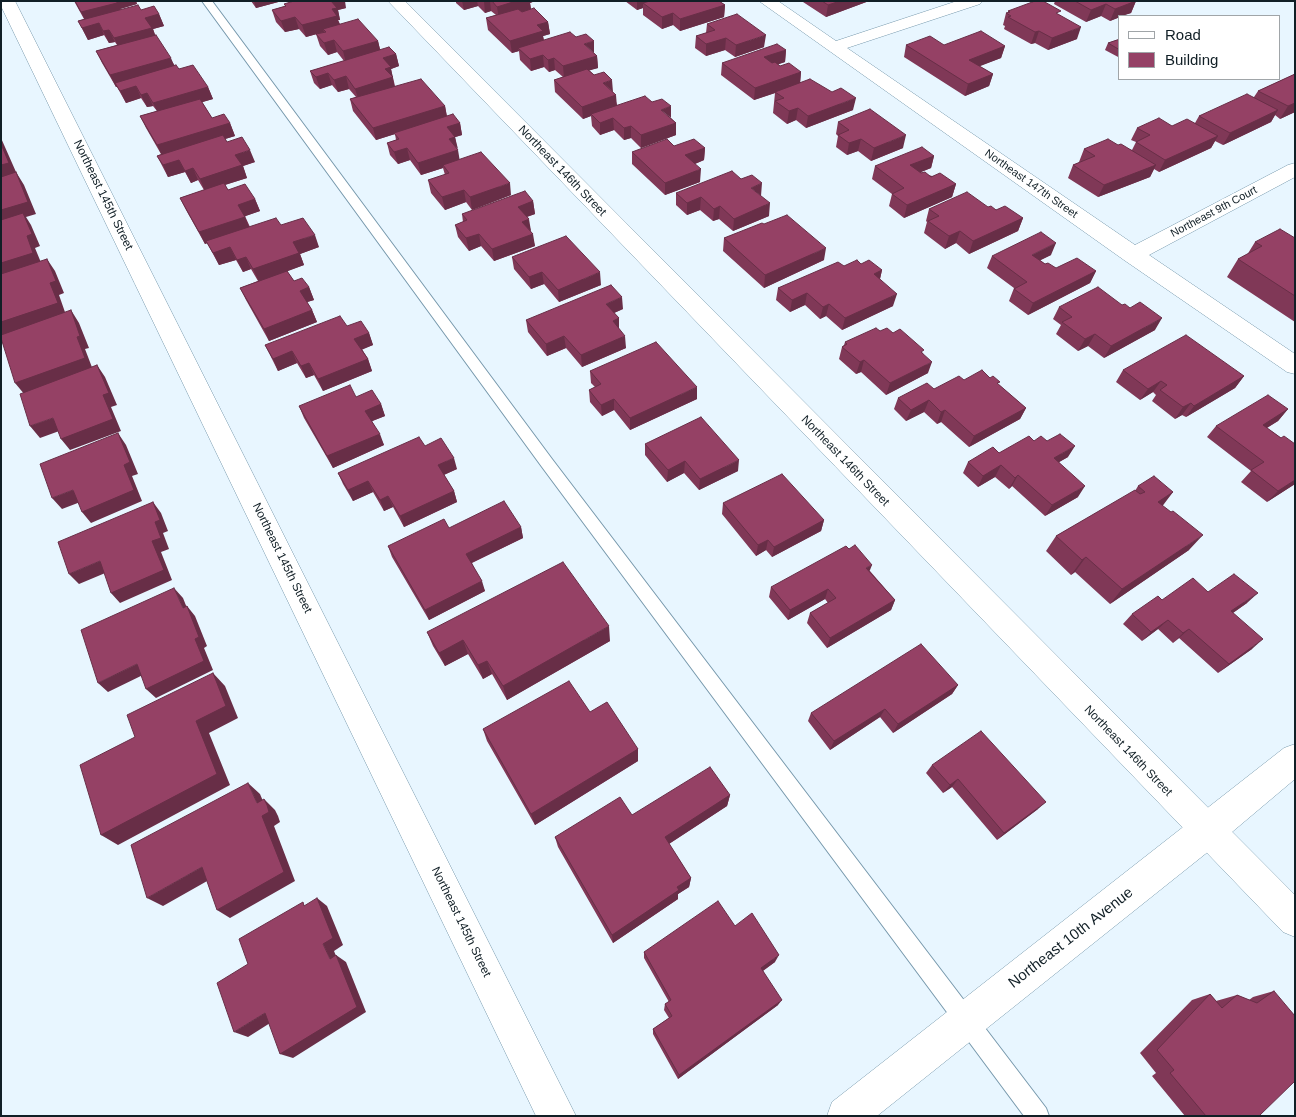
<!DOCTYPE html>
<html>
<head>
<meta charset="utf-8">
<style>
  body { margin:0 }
  #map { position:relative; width:1296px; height:1117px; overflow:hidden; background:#e8f6ff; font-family:Arial,sans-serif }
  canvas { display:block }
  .frame { position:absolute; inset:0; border:2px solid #111f26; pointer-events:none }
  .legend { position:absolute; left:1118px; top:15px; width:162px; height:65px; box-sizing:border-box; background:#fff; border:1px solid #a0a5a8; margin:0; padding:6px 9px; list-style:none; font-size:15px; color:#111f26 }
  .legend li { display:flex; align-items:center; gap:10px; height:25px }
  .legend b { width:25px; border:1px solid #a0a5a8 }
</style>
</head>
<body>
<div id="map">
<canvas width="1296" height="1117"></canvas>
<div class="frame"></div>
<ul class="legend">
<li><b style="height:6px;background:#fff"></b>Road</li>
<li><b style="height:14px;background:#954165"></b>Building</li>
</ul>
</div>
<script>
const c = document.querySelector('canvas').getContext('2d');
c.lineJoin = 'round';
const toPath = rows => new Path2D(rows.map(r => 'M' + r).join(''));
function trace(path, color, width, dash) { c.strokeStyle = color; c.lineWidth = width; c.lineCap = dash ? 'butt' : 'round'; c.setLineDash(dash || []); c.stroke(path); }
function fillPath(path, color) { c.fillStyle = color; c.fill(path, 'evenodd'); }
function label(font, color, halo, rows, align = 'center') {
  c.font = font + ' Arial,sans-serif'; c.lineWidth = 5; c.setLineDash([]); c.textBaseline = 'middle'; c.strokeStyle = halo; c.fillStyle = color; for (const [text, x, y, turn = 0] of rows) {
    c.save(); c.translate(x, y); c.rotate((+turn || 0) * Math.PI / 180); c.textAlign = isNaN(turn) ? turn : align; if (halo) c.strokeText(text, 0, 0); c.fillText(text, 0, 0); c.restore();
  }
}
const service = toPath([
  [202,1,212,1,552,459,1046,1108,1049,1116,1024,1116,542,467,202,1]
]);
const minor = toPath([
  [1,1,15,1,576,1116,536,1116,1,6,1,1],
  [388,1,405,1,1295,895,1295,937,1283,932,388,1],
  [759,1,778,1,836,41,957,1,982,1,980,4,847,48,1135,245,1288,165,1295,163,1295,177,1149,255,1295,354,1295,374,1287,372,1124,260,759,1]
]);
const tertiary = toPath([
  [1295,744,1295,779,1219,843,877,1116,827,1116,832,1102,1284,748,1295,744]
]);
trace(service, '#7698ac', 2);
trace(minor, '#7698ac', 1);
trace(tertiary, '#7698ac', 1);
fillPath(service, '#fff');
fillPath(minor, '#fff');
fillPath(tertiary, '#fff');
fillPath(toPath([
  [74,1,136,1,137,4,120,9,121,10,141,10,159,14,164,26,153,29,155,35,175,66,208,87,213,99,202,102,212,118,230,123,235,136,225,139,227,142,255,162,243,166,247,178,225,185,228,190,255,199,260,211,245,216,250,227,281,225,319,247,300,254,304,265,287,271,294,281,309,287,314,300,307,302,312,310,317,322,269,341,246,300,240,288,258,281,251,269,243,272,236,260,219,265,207,243,205,244,186,210,180,198,204,190,198,180,191,183,185,172,168,177,157,156,161,154,146,128,140,116,157,111,153,106,147,107,141,98,126,103,117,87,116,87,102,63,96,51,117,45,115,42,109,43,104,35,88,40,78,21,84,19],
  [251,1,282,1,256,8],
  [456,1,535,1,530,3,531,9,548,22,550,34,543,36,544,40,594,53,597,56,598,68,589,70,613,92,617,105,671,118,676,123,676,135,641,148,631,138,624,140,614,130,600,135,592,126,591,116,583,119,555,92,554,80,563,77,555,70,549,72,544,67,531,71,520,60,519,51,512,53,488,30,486,18,496,15,491,11,485,13,478,6,464,10,456,3],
  [625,1,719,1,725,5,724,17,680,31,673,25,662,29,643,15,643,8,637,10],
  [803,1,869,1,826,17,803,2],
  [1055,1,1136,1,1131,13,1120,16,1120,17,1110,21,1101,16,1086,22,1054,4],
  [284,4,346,8,338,10,340,20,338,20,340,24,378,41,380,50,396,54,399,66,391,69,395,86,445,106,447,116,460,123,462,135,455,137,459,160,511,195,472,210,466,202,445,210,431,193,428,180,445,175,443,168,421,175,410,160,398,164,390,155,387,143,396,140,395,134,376,140,353,111,350,99,356,97,349,89,338,92,332,85,320,89,314,83,310,71,344,61,337,52,328,55,320,46,316,34,324,32,306,37,299,29,285,32,276,22,272,10,285,6],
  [1008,11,1060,15,1077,39,1048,50,1035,43,1031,44,1004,29,1005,26,1003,25,1006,13,1008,13],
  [707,24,764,47,735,57,725,50,706,56,695,48,696,36,706,33],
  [1120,39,1120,58,1105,50,1108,43],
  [906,45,944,45,1005,46,1001,58,979,66,993,74,989,86,965,96,904,57],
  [786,50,785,62,778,64,780,66,801,72,800,83,853,110,806,128,796,120,787,124,773,113,775,93,754,100,721,75,722,63],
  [1295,74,1295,112,1280,119,1275,115,1271,122,1223,145,1215,141,1211,148,1159,172,1154,169,1150,177,1098,197,1068,178,1073,165,1080,162,1079,162,1084,149,1118,145,1132,150,1136,142,1131,140,1137,128,1172,126,1195,123,1199,116,1254,97,1258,91],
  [838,122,903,148,871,161,858,151,847,155,836,147,838,136,836,134],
  [674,146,705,148,704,160,695,164,700,182,665,195,632,164,632,152],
  [934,156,931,168,920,172,956,184,952,197,904,218,889,206,892,194,872,179,875,166],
  [676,193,761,196,769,216,733,231,719,219,713,221,700,210,687,215,676,205],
  [533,201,535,214,527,217,535,246,494,261,481,246,469,251,458,237,455,225,463,222,462,214],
  [988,207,1023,218,1018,231,969,254,956,243,945,249,924,233,927,222,926,221,929,209],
  [764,224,824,260,764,288,723,251,724,238],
  [1295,238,1295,322,1227,277,1238,259,1247,255,1255,242],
  [1051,255,1040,260,1045,264,1056,268,1096,271,1090,283,1028,315,1009,301,1014,288,987,268,992,256],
  [512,257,601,285,559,302,544,284,531,289,514,269],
  [861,264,882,270,880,279,893,306,842,330,826,316,820,319,805,305,790,312,776,300,778,288,844,266],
  [1059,307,1155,330,1104,358,1088,346,1078,351,1056,334,1061,325,1053,319],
  [623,309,614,313,619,318,619,329,626,348,582,367,566,348,547,356,528,332,526,320],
  [347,326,369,333,373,345,362,349,368,359,372,371,323,391,314,375,306,378,297,363,278,371,265,345],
  [880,331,893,333,923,353,928,373,886,395,861,372,856,374,839,359,842,347,844,345,845,342],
  [1123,370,1244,376,1235,388,1186,417,1182,415,1175,419,1152,401,1156,395,1153,392,1140,400,1116,382],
  [590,371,697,399,630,430,614,410,602,416,590,402,589,390,595,387,591,383],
  [964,380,999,385,1026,408,1020,419,969,447,941,422,937,424,924,412,906,421,894,409,898,398,934,389],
  [356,397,381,404,385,416,372,421,384,445,333,468,304,418,299,406],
  [1288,409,1278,421,1267,428,1281,438,1295,484,1267,502,1241,482,1251,471,1207,437,1216,426],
  [1034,441,1068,457,1059,462,1078,497,1045,516,1012,486,1009,489,995,477,978,487,963,473,968,462,999,453],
  [645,444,738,471,699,490,684,473,667,482,645,455],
  [425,446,457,469,444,475,454,491,457,502,404,527,393,507,384,511,373,492,353,501,343,484,338,473],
  [1138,486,1173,492,1162,505,1189,550,1110,604,1075,572,1071,575,1046,551,1056,536,1135,491],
  [723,503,824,520,821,531,772,557,766,550,756,556,722,514],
  [521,527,523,538,472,563,485,591,429,620,392,557,388,546,449,528],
  [870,571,895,600,891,610,827,648,807,623,810,613,828,603,825,599,788,620,769,597,771,587],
  [1208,592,1247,603,1233,613,1252,649,1218,673,1179,638,1173,643,1158,629,1142,641,1123,624,1132,614],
  [427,632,610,641,507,700,492,674,483,679,468,654,445,666,433,646],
  [958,685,952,694,893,733,880,717,830,750,808,721,811,713],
  [590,712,638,749,638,761,535,825,487,741,483,729],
  [932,765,1038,809,997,840,952,787,943,793,926,773],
  [730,795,727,806,669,844,691,878,689,887,678,894,678,899,613,943,558,847,555,837,632,815],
  [735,926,775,962,763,971,778,1005,678,1079,653,1034,653,1029,669,1018,664,1010,665,1004,669,1002,644,958,644,952],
  [1274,991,1259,1116,1185,1116,1152,1076,1156,1073,1140,1053,1192,1000,1210,994,1216,1001,1237,995,1249,1000,1253,997]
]), '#803857');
fillPath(toPath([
  [116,1,136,1,137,4,120,9,123,14,87,24,81,12],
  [254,1,282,1,256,8],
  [330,1,345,1,346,8,338,10,340,20,338,20,341,28,323,29,324,32,306,37,302,25],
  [462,1,477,1,478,6,464,10],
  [484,1,490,1,491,11,485,13],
  [516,1,535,1,530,3,531,9,499,19,497,7],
  [637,1,664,1,643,3,643,8,637,10],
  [840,1,869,1,826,17,828,5],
  [1136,1,1131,13,1122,16,1120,16,1120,17,1110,21,1115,9],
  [1106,4,1101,16,1086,22,1091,10],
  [725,5,724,17,680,31,680,19],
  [673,13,673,25,662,29,662,17],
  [159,14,164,26,153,29,157,40,120,50,114,38,145,18],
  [295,17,299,29,285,32,281,21],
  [548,22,550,34,543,36,544,43,518,48,519,51,512,53,510,41,537,25],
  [99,23,104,35,88,40,82,28],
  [1081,27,1077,39,1048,50,1052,38],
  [109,30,115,42,109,43,103,31],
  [1039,31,1035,43,1031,44,1035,32],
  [766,35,764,47,735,57,736,45],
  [726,38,725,50,706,56,706,44],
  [334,40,337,52,328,55,324,43],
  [378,41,381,53,346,63,343,51],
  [594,41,594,53,584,44],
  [1005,46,1001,58,965,72,969,60],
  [786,50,785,62,763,70,764,57],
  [396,54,399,66,391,69,395,89,359,101,355,89,383,58],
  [543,55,544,67,531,71,530,59],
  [597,56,598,68,564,78,563,66],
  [171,58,176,70,116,87,110,75],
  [554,58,555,70,549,72,548,60],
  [801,72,800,84,775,92,775,93,754,100,755,88],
  [328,73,332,85,320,89,316,77],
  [993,74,989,86,965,96,968,84],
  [346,76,349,89,338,92,334,80],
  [612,80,613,92,603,83],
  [136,86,141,98,126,103,120,91],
  [208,87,213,99,159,115,153,103],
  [147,93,153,106,147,107,141,95],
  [616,95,617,107,591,114,591,116,583,119,582,107],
  [856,98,853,110,806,128,808,116],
  [1295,103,1295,112,1280,119,1288,106],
  [445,106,447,118,394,133,395,134,376,140,373,128],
  [671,106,671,118,661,110],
  [798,108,796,120,787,124,789,111],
  [1278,110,1271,122,1223,145,1230,133],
  [613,118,614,130,600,135,600,123],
  [230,123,235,136,163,158,157,145],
  [460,123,462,135,449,139,447,127],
  [676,123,676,135,641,148,641,135],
  [631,126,631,138,624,140,624,128],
  [906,135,903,148,871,161,874,148],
  [1218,136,1211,148,1159,172,1165,160],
  [455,137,458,149,449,139],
  [1,138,16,172,24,185,36,214,26,217,31,225,40,246,35,248,42,265,1,278,1,263,27,236,1,225],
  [861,139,858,151,847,155,849,143],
  [407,148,410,160,398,164,394,152],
  [705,148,704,160,685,168,685,155],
  [250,150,255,162,243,166,247,178,205,191,200,179,235,155],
  [458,150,460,162,443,165,443,168,421,175,418,163],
  [934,156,931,168,907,178,910,165],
  [179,160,185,172,168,177,163,165],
  [1156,165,1150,177,1098,197,1104,185],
  [193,168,198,180,191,183,185,171],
  [701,169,700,182,665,195,665,183],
  [510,183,511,195,472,210,470,197],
  [762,183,761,196,751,188],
  [956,184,952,197,904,218,907,205],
  [464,190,466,202,445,210,442,197],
  [701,197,700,210,687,215,687,203],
  [255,199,260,211,243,217,238,205],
  [533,201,535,214,520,219,518,207],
  [770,203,769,216,733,231,734,219],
  [720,206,719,219,713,221,714,209],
  [245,217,250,229,205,244,199,232],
  [1023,218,1018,231,969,254,973,241],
  [529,219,531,231,522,222],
  [960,231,956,243,945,249,949,236],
  [479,234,481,246,469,251,466,238],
  [533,234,535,246,494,261,492,249],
  [315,235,319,247,300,254,304,265,259,282,253,269,293,242],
  [1056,243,1051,255,1027,267,1032,255],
  [230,247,236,260,219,265,213,253],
  [826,248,824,260,764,288,765,275],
  [246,257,251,269,243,272,237,260],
  [47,259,55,271,64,293,59,295,66,315,1,337,1,322,50,283],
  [882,270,879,283,874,274],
  [1096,271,1090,283,1028,315,1033,303],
  [542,272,544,284,531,289,529,277],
  [600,272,601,285,559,302,558,290],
  [309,287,314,300,304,303,300,291],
  [807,293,805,305,790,312,792,300],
  [897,294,893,306,842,330,845,318],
  [622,297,623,309,607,316,606,304],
  [829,304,826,316,820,319,823,307],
  [71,310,79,323,89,348,85,349,93,370,25,395,15,383,77,337],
  [312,310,317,322,269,341,264,329],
  [619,318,619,331,613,321],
  [1162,318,1155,330,1104,358,1111,346],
  [369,333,373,345,359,351,354,339],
  [1095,334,1088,346,1078,351,1085,339],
  [564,336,566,348,547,356,546,344],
  [625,336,626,348,582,367,581,355],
  [292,351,297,363,278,371,273,359],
  [368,359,372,371,323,391,318,379],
  [864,360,861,372,856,374,860,362],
  [932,362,928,373,886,395,890,383],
  [309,363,314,375,306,378,301,366],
  [97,365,105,377,117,405,111,407,121,431,70,450,61,439,103,395],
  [1244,376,1235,388,1186,417,1194,406],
  [1161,381,1153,392,1140,400,1148,389],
  [697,387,697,399,630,430,630,418],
  [614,399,614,410,602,416,601,405],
  [929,400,924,412,906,421,911,410],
  [1191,403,1182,415,1175,419,1183,407],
  [381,404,385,416,370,422,365,411],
  [1026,408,1020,419,969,447,974,436],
  [1288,409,1278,421,1253,436,1263,425],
  [945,410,941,422,937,424,941,412],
  [53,418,62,430,40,438,30,426],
  [118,433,126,445,138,474,132,476,142,501,91,523,82,512,124,465],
  [380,434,384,445,333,468,327,456],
  [1075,446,1068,457,1047,469,1054,458],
  [454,458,457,469,441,476,438,465],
  [739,460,738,471,699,490,700,479],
  [685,461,684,473,667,482,668,470],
  [1001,465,995,477,978,487,983,476],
  [1018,475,1012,486,1009,489,1015,478],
  [1295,480,1295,484,1267,502,1278,491],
  [368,481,373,492,353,501,348,490],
  [1085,486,1078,497,1045,516,1052,505],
  [73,490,83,501,62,509,52,498],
  [454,491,457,502,404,527,400,516],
  [1173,492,1161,508,1158,502],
  [388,496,393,507,384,511,380,500],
  [153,502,161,513,168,531,163,533,169,549,161,552,172,580,120,603,111,593,152,541,155,522],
  [824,520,821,531,772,557,774,547],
  [521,527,523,538,469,564,466,554],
  [1203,535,1189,550,1110,604,1122,589],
  [768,540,766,550,756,556,758,545],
  [1086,557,1075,572,1071,575,1082,560],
  [100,561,110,571,79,584,69,574],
  [872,565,868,575,866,568],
  [482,581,485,591,429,620,425,610],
  [174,588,183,598,191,618,183,608],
  [828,589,825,599,788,620,790,610],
  [1258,593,1247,603,1221,621,1231,611],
  [895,600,891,610,827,648,830,638],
  [187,606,195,616,207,646,204,648,213,670,156,698,146,689],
  [1168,620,1158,629,1142,641,1151,632],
  [609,626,610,641,507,700,503,686],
  [1189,629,1179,638,1173,643,1183,633],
  [1263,639,1252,649,1218,673,1229,664],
  [463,640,468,654,445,666,439,653],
  [487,661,492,674,483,679,478,665],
  [137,664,147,673,108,692,98,683],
  [213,673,225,686,238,718,209,733,230,785,118,845,101,835,196,721],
  [958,685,952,694,893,733,898,724],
  [885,709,880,717,830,750,834,741],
  [638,749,638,761,535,825,531,814],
  [958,779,952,787,943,793,950,785],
  [248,783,260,794,268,813,264,799,275,810,278,816,280,822,274,826,295,881,230,918,217,910,257,803],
  [730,795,727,806,664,847,665,837],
  [1046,802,1038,809,997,840,1004,833],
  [202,867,216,876,163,906,147,898],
  [691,878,689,887,678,894,678,899,613,943,612,935,677,887],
  [317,898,327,906,343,945,334,951,340,966,330,959,323,944],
  [336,955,346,962,366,1012,293,1058,280,1054],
  [779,955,775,962,758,974,761,968],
  [782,1000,778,1005,678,1079,679,1075],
  [265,1013,278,1018,248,1037,234,1032]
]), '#682e47');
const building = toPath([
  [75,1,117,1,117,3,81,12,75,1],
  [294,1,331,1,337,8,332,9,337,16,302,25,295,17,281,21,272,10,286,6,284,4,294,1],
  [492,1,516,1,497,7,492,1],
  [650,1,719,1,725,5,680,19,673,13,662,17,643,3,650,1],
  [822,1,840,1,828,5,822,1],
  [1035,1,1043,1,1061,11,1056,13,1081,27,1052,38,1039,31,1035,32,1008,17,1011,16,1006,13,1010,12,1008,11,1035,1],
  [1075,1,1136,1,1115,9,1106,4,1091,10,1075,1],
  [138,5,141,10,154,6,159,14,145,18,152,28,114,38,109,30,103,31,99,23,82,28,78,21,138,5],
  [534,8,548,22,537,25,543,31,510,41,486,18,518,9,522,12,534,8],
  [737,14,766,35,736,45,726,38,706,44,696,36,715,30,707,24,737,14],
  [358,19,378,41,343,51,334,40,324,43,316,34,326,32,323,29,358,19],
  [981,31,1005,46,969,60,993,74,968,84,906,45,930,36,944,45,981,31],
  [570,32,576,37,586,34,594,41,584,44,597,56,563,66,554,58,548,60,543,55,530,59,518,48,570,32],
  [156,35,171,58,110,75,96,51,156,35],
  [1120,39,1120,50,1108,43,1120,39],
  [777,44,786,50,764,57,772,63,775,62,780,66,789,63,801,72,755,88,722,63,777,44],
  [389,47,396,54,383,58,391,67,385,69,393,77,355,89,346,76,334,80,328,73,316,77,310,71,389,47],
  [176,65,179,69,193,65,208,87,153,103,147,93,141,95,136,86,120,91,115,83,176,65],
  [587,69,594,75,604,72,612,80,603,83,616,95,582,107,554,80,587,69],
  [1295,74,1295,103,1288,106,1258,91,1295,74],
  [421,79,445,106,373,128,350,99,421,79],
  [810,79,832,92,841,88,856,98,808,116,798,108,789,111,775,101,784,98,775,92,810,79],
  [1247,94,1278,110,1230,133,1199,116,1247,94],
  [645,96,652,102,662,99,671,106,661,110,676,123,641,135,631,126,624,128,613,118,600,123,591,114,645,96],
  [200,99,212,118,224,114,230,123,157,145,140,116,200,99],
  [870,109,906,135,874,148,861,139,849,143,838,135,849,130,838,122,870,109],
  [453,114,460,123,447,127,455,137,449,139,458,150,418,163,407,148,394,152,387,143,399,139,394,133,453,114],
  [1159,118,1172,126,1187,119,1218,136,1165,160,1136,142,1150,135,1137,128,1159,118],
  [223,135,227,142,242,137,250,150,235,155,242,165,200,179,193,168,185,171,179,160,163,165,157,156,223,135],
  [667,139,674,146,694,139,705,148,685,155,701,169,665,183,632,152,667,139],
  [1108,139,1118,145,1121,144,1156,165,1104,185,1073,165,1095,156,1084,149,1108,139],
  [1,144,9,163,1,165,1,144],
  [922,147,934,156,910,165,921,173,925,172,931,177,940,173,956,184,907,205,892,194,904,188,875,166,922,147],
  [481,152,510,183,470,197,464,190,442,197,428,180,449,173,443,165,481,152],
  [732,171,741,179,752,175,762,183,751,188,770,203,734,219,720,206,714,209,701,197,687,203,676,193,732,171],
  [16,172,28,202,1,210,1,177,16,172],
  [224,183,228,190,245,184,255,199,238,205,245,217,199,232,180,198,224,183],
  [525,191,533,201,518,207,529,219,522,222,533,234,492,249,479,234,466,238,455,225,467,220,462,214,525,191],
  [967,192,988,207,991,206,996,210,1005,206,1023,218,973,241,960,231,949,236,928,221,939,216,929,209,967,192],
  [23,213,32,234,27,236,33,253,1,263,1,220,23,213],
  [787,215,826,248,765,275,724,238,762,223,764,224,787,215],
  [276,218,281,225,303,218,315,235,293,242,299,253,253,269,246,257,237,260,230,247,213,253,206,241,276,218],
  [1280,229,1295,238,1295,296,1238,259,1262,246,1255,242,1280,229],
  [1041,232,1056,243,1032,255,1045,264,1048,263,1056,268,1077,258,1096,271,1033,303,1014,289,1027,282,992,256,1041,232],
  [566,236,600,272,558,290,542,272,529,277,512,257,566,236],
  [47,259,56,281,50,283,58,303,1,322,1,274,47,259],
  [857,260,861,264,869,260,882,270,874,274,897,294,845,318,829,304,823,307,807,293,792,300,778,288,838,262,844,266,857,260],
  [287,271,294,281,302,278,309,287,300,291,312,310,264,329,240,288,287,271],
  [611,285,622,297,606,304,619,318,613,321,625,336,581,355,564,336,546,344,526,320,611,285],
  [1098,287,1122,305,1125,304,1130,308,1140,302,1162,318,1111,346,1095,334,1085,339,1062,322,1072,317,1059,307,1098,287],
  [71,310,80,336,77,337,85,358,15,383,1,338,1,335,71,310],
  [340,316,347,326,361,321,369,333,354,339,368,359,318,379,309,363,301,366,292,351,273,359,265,345,340,316],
  [876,328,880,331,887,328,893,333,900,329,924,350,921,352,932,362,890,383,864,360,860,362,842,347,847,344,845,342,876,328],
  [1186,335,1244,376,1194,406,1191,403,1183,407,1160,390,1167,385,1161,381,1148,389,1123,370,1186,335],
  [656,342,697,387,630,418,614,399,601,405,589,390,601,384,590,371,656,342],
  [97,365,109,393,103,395,113,419,61,439,53,418,30,426,20,394,97,365],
  [982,370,990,378,993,376,1000,382,997,383,1026,408,974,436,945,410,941,412,929,400,911,410,898,398,927,383,934,389,959,376,964,380,982,370],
  [350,385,356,397,372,390,381,404,365,411,380,434,327,456,299,406,350,385],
  [1268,395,1288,409,1263,425,1281,438,1284,436,1295,444,1295,480,1278,491,1251,470,1264,462,1216,426,1268,395],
  [701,417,739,460,700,479,685,461,668,470,645,444,701,417],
  [118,433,130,462,124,465,134,490,82,512,73,490,52,498,40,464,118,433],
  [1060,434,1075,446,1054,458,1085,486,1052,505,1018,475,1015,478,1001,465,983,476,968,462,993,447,999,453,1029,436,1034,441,1041,436,1047,441,1060,434],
  [419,437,425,446,441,438,454,458,438,465,454,491,400,516,388,496,380,500,368,481,348,490,338,473,419,437],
  [782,474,824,520,774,547,768,540,758,545,723,503,782,474],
  [1154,476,1173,492,1158,502,1171,512,1173,511,1203,535,1122,589,1086,557,1082,560,1056,536,1135,490,1140,494,1145,492,1138,486,1154,476],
  [504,501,521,527,466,554,482,581,425,610,388,546,444,519,449,528,504,501],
  [153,502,160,520,155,522,161,538,152,541,164,570,111,593,100,561,69,574,58,542,153,502],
  [855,545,872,565,866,568,895,600,830,638,810,613,836,598,828,589,790,610,771,587,846,546,849,549,855,545],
  [563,562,609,626,503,686,487,661,478,665,463,640,439,653,427,632,563,562],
  [1234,574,1258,593,1231,611,1263,639,1229,664,1189,629,1183,633,1168,620,1151,632,1132,614,1158,596,1162,600,1193,578,1208,592,1234,574],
  [174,588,183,608,187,606,199,637,195,639,204,661,146,689,137,664,98,683,81,630,174,588],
  [921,644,958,685,898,724,885,709,834,741,811,713,921,644],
  [213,673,226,706,196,721,217,774,101,835,80,765,135,737,127,715,213,673],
  [569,681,590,712,607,702,638,749,531,814,483,729,569,681],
  [981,731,1046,802,1004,833,958,779,950,785,932,765,981,731],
  [710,767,730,795,665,837,691,878,677,887,679,890,612,935,555,837,620,797,632,815,710,767],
  [248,783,257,803,264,799,267,805,269,812,262,816,284,872,217,910,202,867,147,898,131,845,248,783],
  [317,898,333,938,323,944,330,959,336,955,357,1007,280,1054,265,1013,234,1032,217,983,248,964,239,939,303,902,304,906,317,898],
  [718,901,735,926,752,913,779,955,761,968,782,1000,679,1075,653,1029,672,1016,665,1004,671,1000,644,952,718,901],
  [1274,991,1295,1016,1295,1081,1259,1116,1206,1116,1170,1073,1174,1070,1157,1050,1210,994,1222,1008,1237,995,1257,1003,1274,991]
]);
fillPath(building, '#954165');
trace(building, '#682e47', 1);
label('11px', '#111f26', '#fff', [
  ["Northeast 147th Street",1031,184,35],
  ["Northeast 9th Court",1214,212,-28]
]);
label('12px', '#111f26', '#fff', [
  ["Northeast 146th Street",562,171,46],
  ["Northeast 145th Street",103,195,64],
  ["Northeast 146th Street",845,461,46],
  ["Northeast 145th Street",282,558,64],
  ["Northeast 146th Street",1128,751,46],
  ["Northeast 145th Street",461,922,64]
]);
label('15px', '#111f26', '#fff', [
  ["Northeast 10th Avenue",1071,938,-38]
]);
</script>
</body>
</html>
